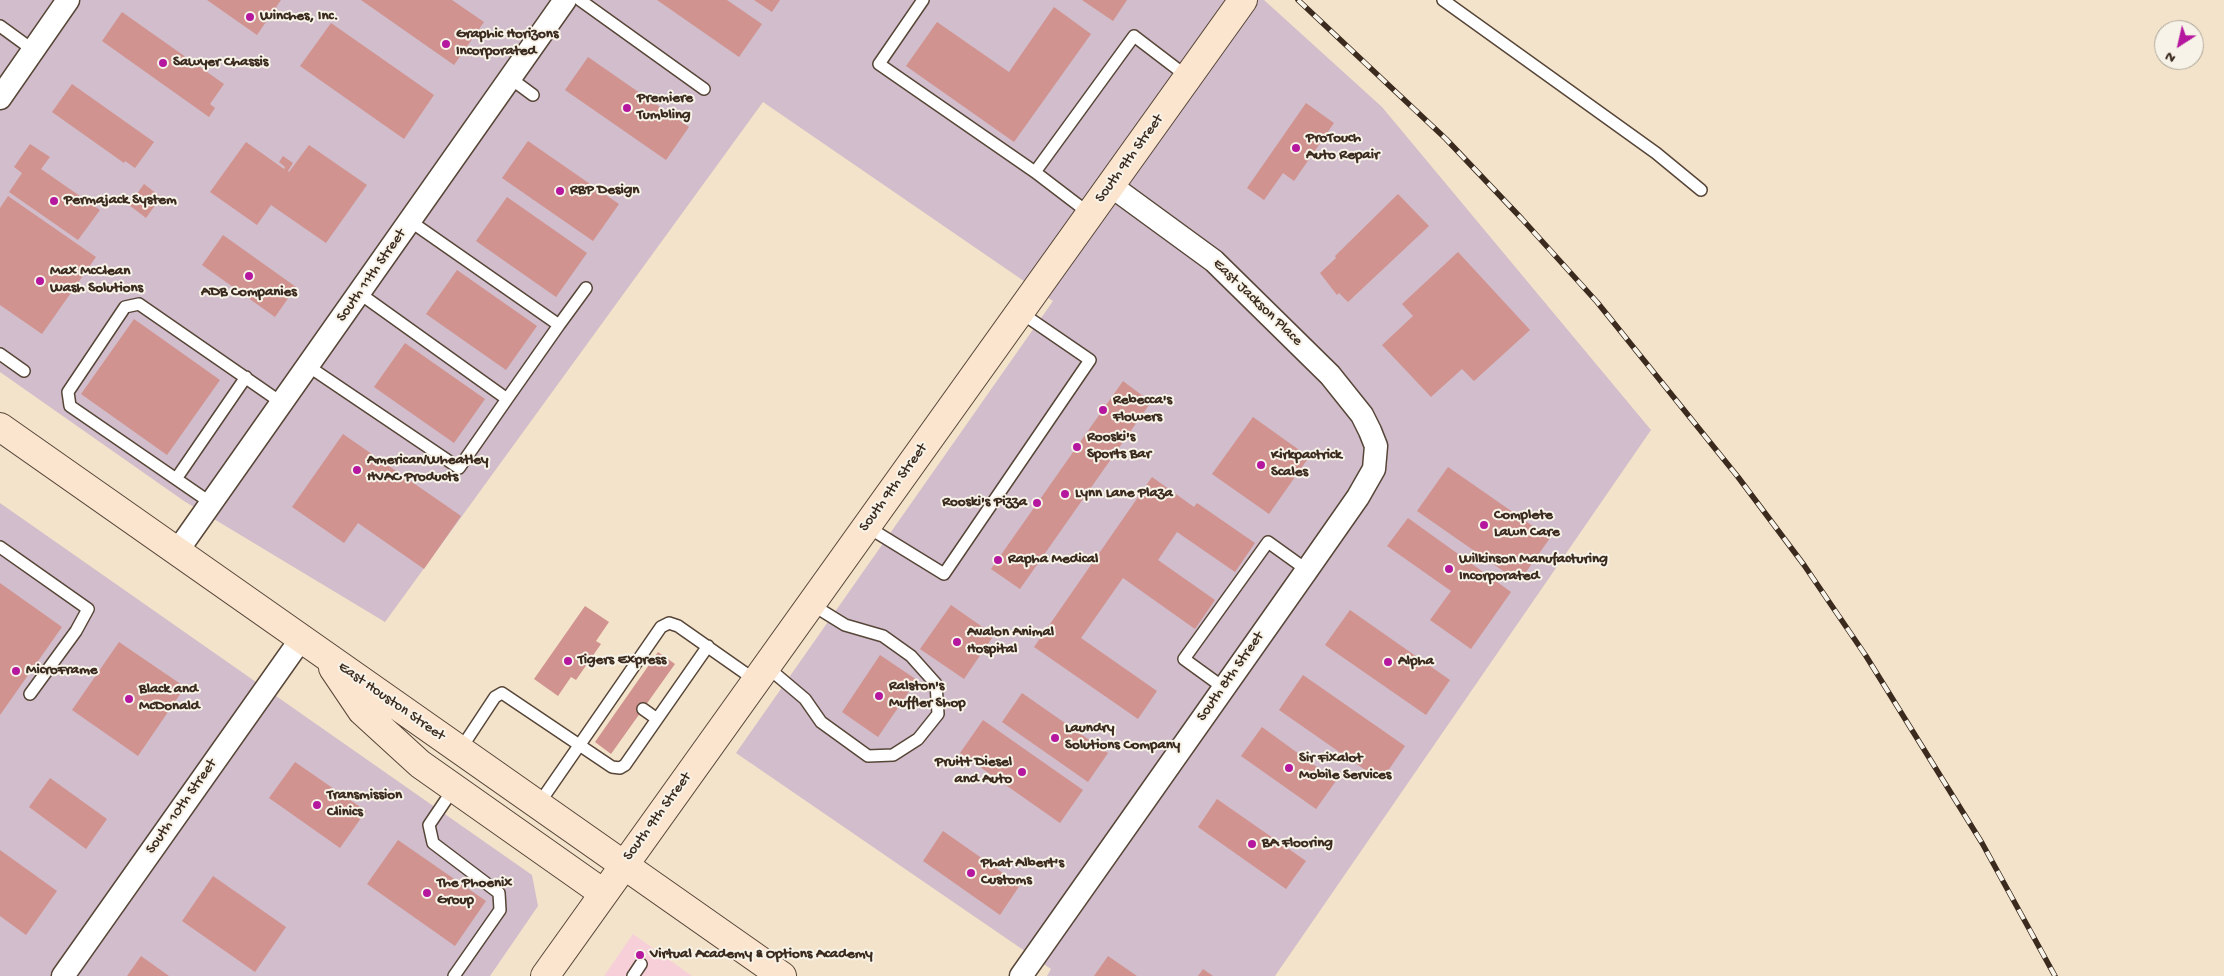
<!DOCTYPE html>
<html>
<head>
<meta charset="utf-8">
<style>
  body { margin:0 }
  #map { position:relative; width:2224px; height:976px; overflow:hidden; background:#f3e3ca; font-family:"Gochi Hand",sans-serif }
  canvas { display:block }
  .north { position:absolute; left:2154px; top:20px; width:50px; height:50px; box-sizing:border-box; background:#f7f3e8; border:1px solid #aca397; border-radius:50%; rotate:215deg; font-size:14px; font-weight:700; line-height:20px; text-align:center; color:#3b2a1e }
  .north::after { content:''; display:block; margin:auto; width:18px; height:22px; background:#b5179e; clip-path:polygon(50% 0,100% 100%,50% 72%,0 100%) }
</style>
</head>
<body>
<div id="map">
<canvas width="2224" height="976"></canvas>
<div class="north">N</div>
</div>
<script>
const c = document.querySelector('canvas').getContext('2d');
c.lineJoin = 'round';
function fillPath(path, color) { c.fillStyle = color; c.fill(path, 'evenodd'); }
const toPath = rows => new Path2D(rows.map(r => 'M' + r).join(''));
function trace(path, color, width, dash) { c.strokeStyle = color; c.lineWidth = width; c.lineCap = dash ? 'butt' : 'round'; c.setLineDash(dash || []); c.stroke(path); }
function label(font, color, halo, rows, align = 'center') {
  c.font = font + ' "Gochi Hand",sans-serif'; c.lineWidth = 4; c.setLineDash([]); c.textBaseline = 'middle'; c.strokeStyle = halo; c.fillStyle = color; for (const [text, x, y, turn = 0] of rows) {
    c.save(); c.translate(x, y); c.rotate((+turn || 0) * Math.PI / 180); c.textAlign = isNaN(turn) ? turn : align; if (halo) c.strokeText(text, 0, 0); c.fillText(text, 0, 0); c.restore();
  }
}
fillPath(toPath([
  [633,934,692,976,604,976]
]), '#f6cfd9');
fillPath(toPath([
  [0,0,1264,0,1382,107,1651,430,1275,976,1047,976,1051,969,736,753,1053,301,763,102,385,622,184,501,0,372],
  [0,503,532,875,538,906,490,976,0,976]
]), '#d1bdcb');
fillPath(toPath([
  [207,0,281,0,257,35],
  [361,0,452,0,484,22,454,65],
  [657,0,727,0,762,24,739,57],
  [754,0,780,0,772,12],
  [1082,0,1127,0,1113,21],
  [1054,7,1091,34,1014,142,906,66,937,22,1009,72],
  [122,12,224,84,210,104,215,108,209,117,102,41],
  [331,23,434,95,404,139,300,66],
  [588,57,689,127,666,160,565,90],
  [72,84,154,142,135,168,125,161,124,163,52,112],
  [1306,103,1334,123,1294,181,1283,173,1264,200,1247,188],
  [528,141,619,204,593,241,502,178],
  [246,142,284,169,285,167,279,162,283,156,293,163,288,171,289,172,309,145,367,185,326,243,271,205,257,225,210,192],
  [30,144,50,157,41,169,100,210,78,240,9,192,22,173,14,167],
  [144,184,161,197,146,218,129,205],
  [1398,194,1429,226,1348,302,1339,293,1337,295,1320,273,1336,258,1335,256],
  [8,196,96,257,42,334,0,305,0,208],
  [507,197,587,253,556,297,476,241],
  [223,235,296,287,275,317,202,265],
  [1458,252,1530,330,1474,381,1462,369,1431,397,1382,345,1413,316,1402,304],
  [457,270,537,326,506,370,426,314],
  [134,319,220,380,167,455,81,394],
  [405,343,485,399,454,443,374,387],
  [1123,381,1151,402,1020,589,991,569],
  [1253,417,1309,457,1269,514,1212,474],
  [343,434,461,516,424,569,358,523,344,543,292,507],
  [1448,467,1550,538,1519,582,1417,511],
  [1152,477,1194,507,1197,503,1255,543,1235,572,1177,532,1158,560,1215,600,1195,629,1123,578,1081,638,1157,691,1138,719,1034,647],
  [1408,518,1511,592,1471,649,1430,620,1451,591,1387,546],
  [0,583,62,627,0,715],
  [951,605,994,635,964,679,920,649],
  [585,606,609,622,596,641,601,644,576,680,571,677,558,696,534,679],
  [1350,610,1450,680,1426,715,1325,645],
  [119,642,185,687,138,756,72,710],
  [658,652,675,664,611,754,595,742],
  [880,655,917,680,878,737,842,712],
  [1303,675,1405,746,1381,781,1279,710],
  [1022,693,1108,753,1088,782,1002,722],
  [983,720,1083,790,1060,823,960,753],
  [1262,727,1336,781,1316,809,1241,756],
  [295,762,366,811,340,848,269,798],
  [50,778,107,819,86,849,29,807],
  [1217,799,1306,861,1286,889,1198,827],
  [943,831,1020,885,1000,915,923,861],
  [398,840,486,901,455,946,367,884],
  [0,850,57,891,26,935,0,916],
  [213,876,286,927,255,972,182,921],
  [141,956,169,976,127,976],
  [1108,956,1137,976,1094,976],
  [1203,969,1213,976,1198,976]
]), '#d1938f');
const lane = toPath([
  [580,0,704,89],
  [923,0,879,64,1035,172],
  [1443,0,1656,153,1701,190],
  [0,26,33,50],
  [510,78,533,95],
  [1090,214,1035,172,1134,36,1189,78],
  [410,221,559,325,586,288],
  [0,354,24,371],
  [308,366,459,468,507,399,359,293],
  [507,399,559,325],
  [176,479,246,377],
  [211,503,70,406,68,392,125,307,139,304,282,403],
  [866,526,944,574,1090,360,1020,312],
  [0,547,88,609,76,631,30,694],
  [766,666,805,699,821,722,868,756,893,755,918,739,938,714,936,684,911,656,883,636,845,625,811,604],
  [1224,688,1184,659,1268,542,1307,570],
  [643,709,657,719],
  [460,750,495,697,502,693,612,767,620,768,625,765,708,646],
  [454,788,429,825,433,843,499,893,500,910,454,976],
  [538,805,661,627,669,623,678,626,755,680],
  [633,976,641,964]
]);
const street = toPath([
  [0,98,68,0],
  [178,550,565,0],
  [63,976,301,639],
  [1021,976,1307,570,1358,497,1374,469,1376,446,1370,431,1362,415,1330,375,1214,261,1110,185]
]);
const secondary = toPath([
  [0,427,782,976],
  [333,668,362,711,420,764,603,893],
  [545,976,1243,0]
]);
trace(lane, '#574638', 14);
trace(street, '#574638', 25);
trace(secondary, '#574638', 30);
trace(lane, '#fff', 11);
trace(street, '#fff', 22);
trace(secondary, '#fce5cf', 28);
const rail = toPath([
  [1298,0,1446,139,1522,219,1597,302,1738,477,1804,565,1866,656,1982,843,2055,976]
]);
trace(rail, '#3b2a1e', 5.5);
trace(rail, '#f7f3e8', 4, [11]);
for (const [x, y, r, color] of [
  [250,17,5,"#b5179e"],
  [446,44,5,"#b5179e"],
  [163,63,5,"#b5179e"],
  [627,108,5,"#b5179e"],
  [1296,148,5,"#b5179e"],
  [560,191,5,"#b5179e"],
  [54,201,5,"#b5179e"],
  [249,276,5,"#b5179e"],
  [40,281,5,"#b5179e"],
  [1103,410,5,"#b5179e"],
  [1077,447,5,"#b5179e"],
  [1261,465,5,"#b5179e"],
  [357,470,5,"#b5179e"],
  [1065,494,5,"#b5179e"],
  [1037,503,5,"#b5179e"],
  [1484,525,5,"#b5179e"],
  [998,560,5,"#b5179e"],
  [1449,569,5,"#b5179e"],
  [957,642,5,"#b5179e"],
  [568,661,5,"#b5179e"],
  [1388,662,5,"#b5179e"],
  [16,671,5,"#b5179e"],
  [879,696,5,"#b5179e"],
  [129,699,5,"#b5179e"],
  [1055,738,5,"#b5179e"],
  [1289,768,5,"#b5179e"],
  [1022,772,5,"#b5179e"],
  [317,805,5,"#b5179e"],
  [1252,844,5,"#b5179e"],
  [971,873,5,"#b5179e"],
  [427,893,5,"#b5179e"],
  [640,955,5,"#b5179e"]
]) { const dot = new Path2D(); dot.arc(x, y, r, 0, 2 * Math.PI); c.fillStyle = color; c.fill(dot); trace(dot, '#f7f3e8', 2); }
label('bold 15px', '#3b2a1e', '#f7f3e8', [
  ["Winches, Inc.",260,17],
  ["Graphic Horizons",456,35],
  ["Incorporated",456,52],
  ["Sawyer Chassis",173,63],
  ["Premiere",637,99],
  ["Tumbling",637,116],
  ["ProTouch",1306,139],
  ["Auto Repair",1306,156],
  ["RBP Design",570,191],
  ["Permajack System",64,201],
  ["Max McClean",50,272],
  ["Wash Solutions",50,289],
  ["ADB Companies",249,293,"center"],
  ["Rebecca's",1113,401],
  ["Flowers",1113,418],
  ["Rooski's",1087,438],
  ["Sports Bar",1087,455],
  ["Kirkpactrick",1271,456],
  ["Scales",1271,473],
  ["American/Wheatley",367,461],
  ["HVAC Products",367,478],
  ["Lynn Lane Plaza",1075,494],
  ["Rooski's Pizza",1027,503,"right"],
  ["Complete",1494,516],
  ["Lawn Care",1494,533],
  ["Rapha Medical",1008,560],
  ["Wilkinson Manufacturing",1459,560],
  ["Incorporated",1459,577],
  ["Avalon Animal",967,633],
  ["Hospital",967,650],
  ["Tigers Express",578,661],
  ["Alpha",1398,662],
  ["MicroFrame",26,671],
  ["Ralston's",889,687],
  ["Muffler Shop",889,704],
  ["Black and",139,690],
  ["McDonald",139,707],
  ["Laundry",1065,729],
  ["Solutions Company",1065,746],
  ["Sir Fixalot",1299,759],
  ["Mobile Services",1299,776],
  ["Pruitt Diesel",1012,763,"right"],
  ["and Auto",1012,780,"right"],
  ["Transmission",327,796],
  ["Clinics",327,813],
  ["BA Flooring",1262,844],
  ["Phat Albert's",981,864],
  ["Customs",981,881],
  ["The Phoenix",437,884],
  ["Group",437,901],
  ["Virtual Academy & Options Academy",650,955]
], 'left');
label('15px', '#3b2a1e', '#f7f3e8', [
  ["South 9th Street",1130,159,-54],
  ["South 11th Street",372,276,-55],
  ["East Jackson Place",1257,303,44],
  ["South 9th Street",894,488,-54],
  ["South 8th Street",1231,677,-55],
  ["East Houston Street",391,702,35],
  ["South 10th Street",182,807,-55],
  ["South 9th Street",658,817,-54]
]);
</script>
</body>
</html>
